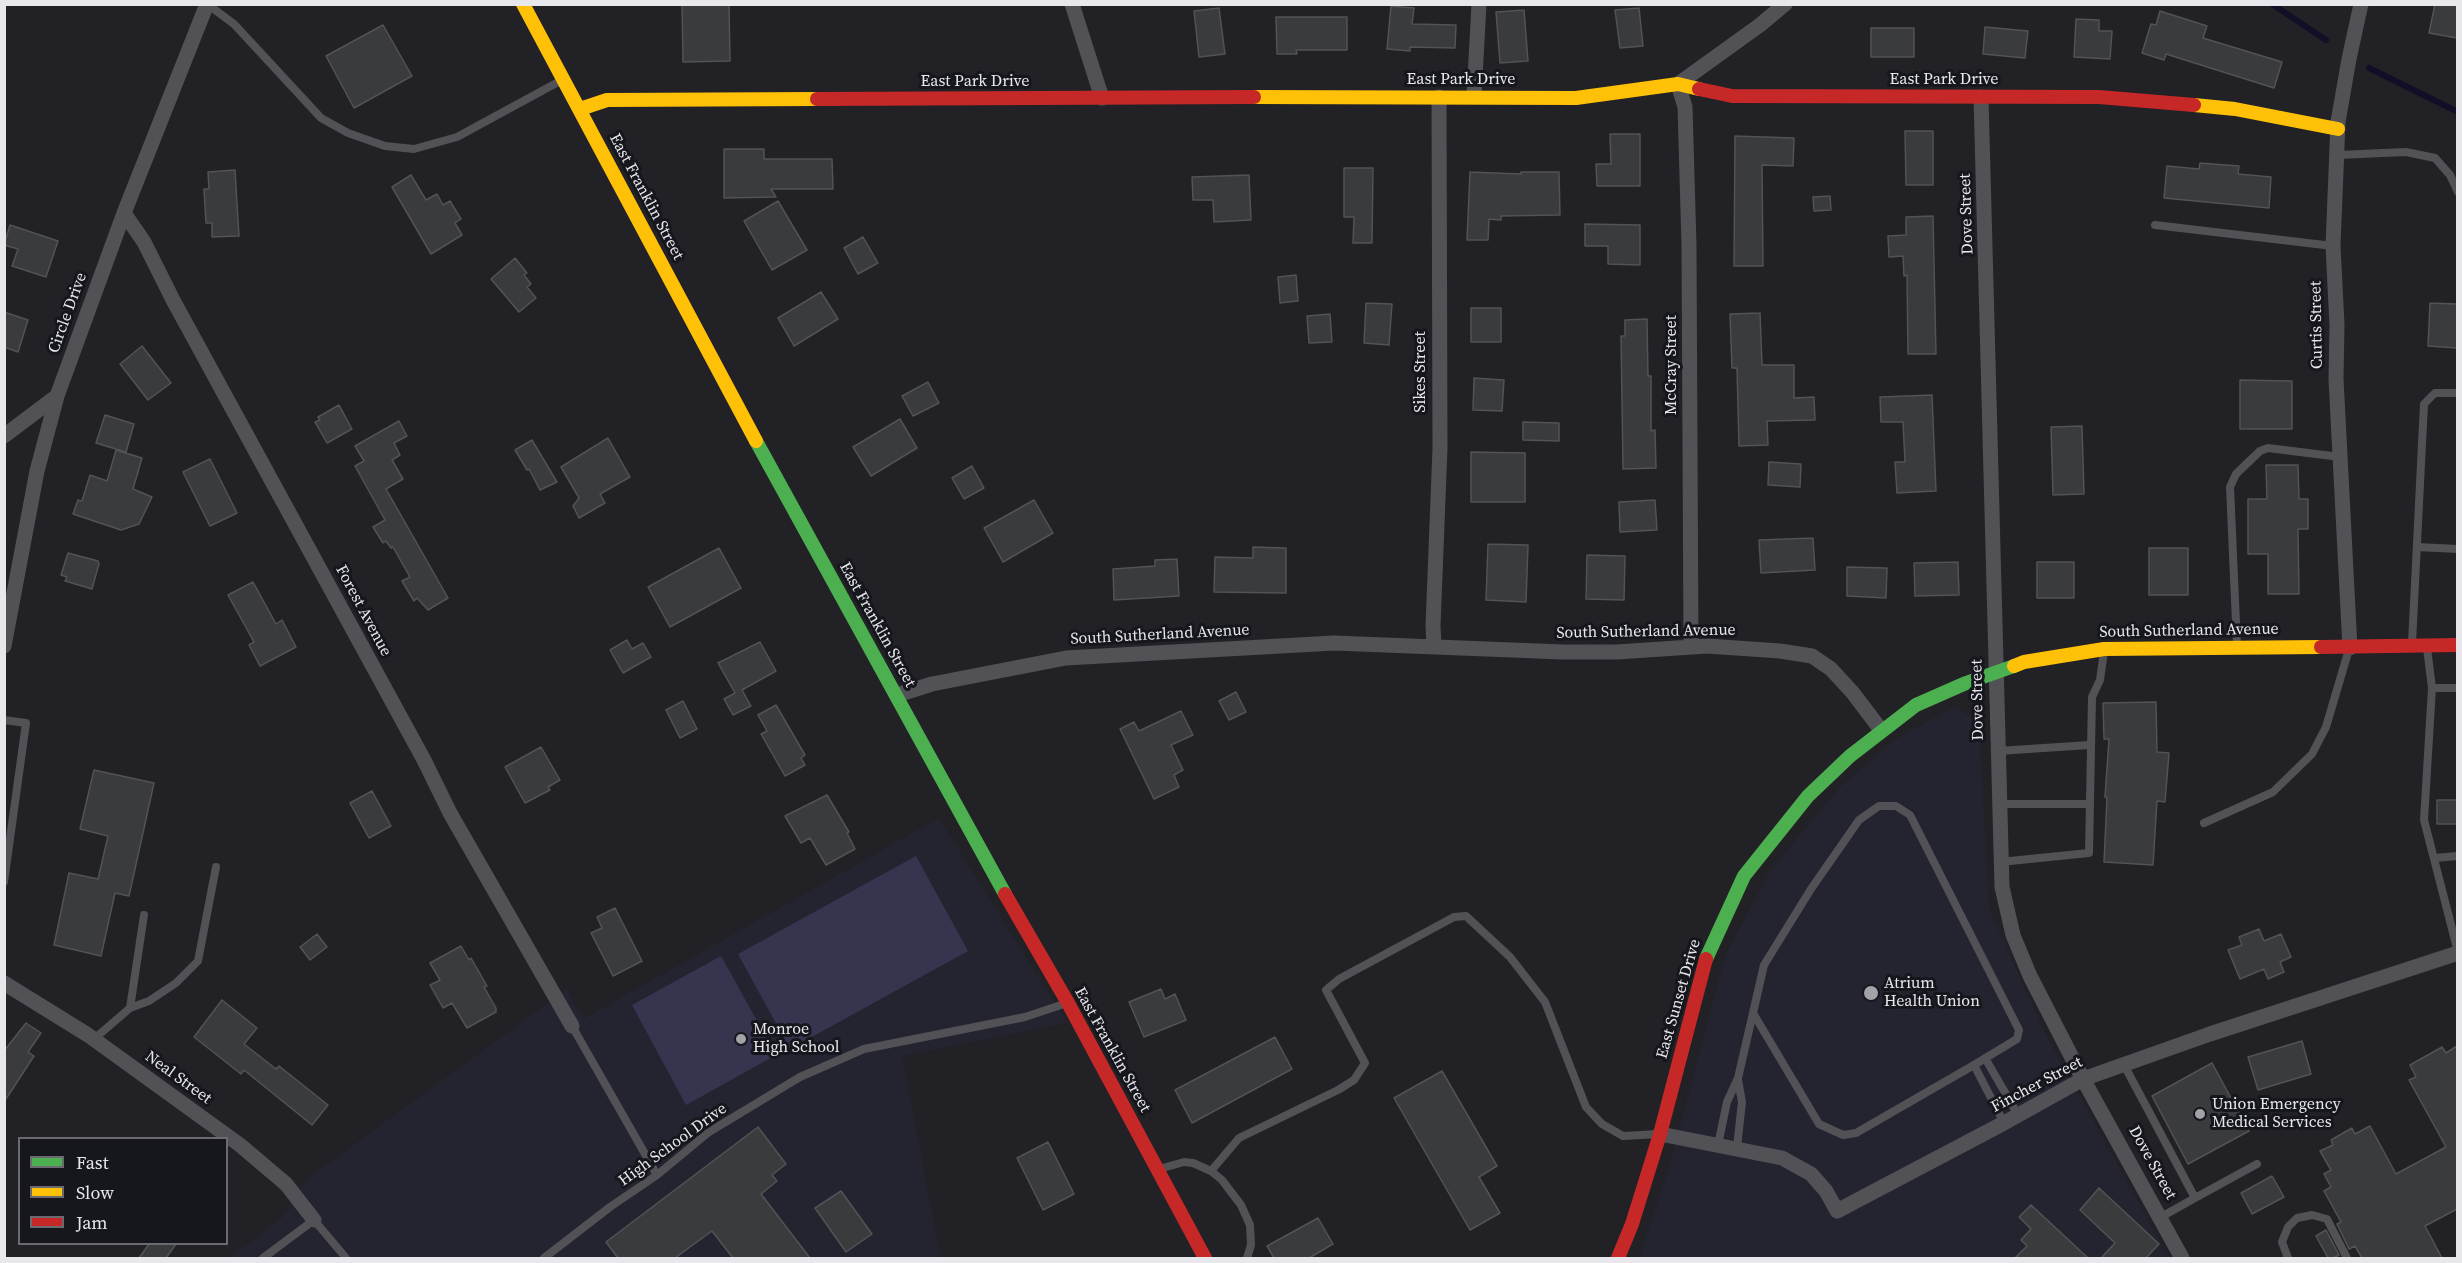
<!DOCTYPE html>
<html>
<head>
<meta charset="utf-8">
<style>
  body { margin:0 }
  #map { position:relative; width:2462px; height:1263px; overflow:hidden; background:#212126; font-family:"Source Serif 4",serif }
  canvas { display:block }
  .frame { position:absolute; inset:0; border:6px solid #e7e7ec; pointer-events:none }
  .legend { position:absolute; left:18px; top:1137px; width:210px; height:108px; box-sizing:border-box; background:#16171d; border:2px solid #6a6a70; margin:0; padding:8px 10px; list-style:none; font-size:18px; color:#e7e7ec }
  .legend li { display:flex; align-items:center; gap:12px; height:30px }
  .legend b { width:30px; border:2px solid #6a6a70 }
</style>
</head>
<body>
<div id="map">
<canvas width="2462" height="1263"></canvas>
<div class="frame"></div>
<ul class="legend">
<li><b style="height:8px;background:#4caf50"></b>Fast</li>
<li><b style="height:8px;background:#ffc107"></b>Slow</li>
<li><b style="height:8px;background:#c62828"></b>Jam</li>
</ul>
</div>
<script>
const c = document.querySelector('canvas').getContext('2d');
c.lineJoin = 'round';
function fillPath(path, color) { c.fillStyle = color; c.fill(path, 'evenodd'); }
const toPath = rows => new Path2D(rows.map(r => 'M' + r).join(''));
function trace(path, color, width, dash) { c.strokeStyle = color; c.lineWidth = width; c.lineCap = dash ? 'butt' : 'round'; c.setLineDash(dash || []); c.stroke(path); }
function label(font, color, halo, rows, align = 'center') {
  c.font = font + ' "Source Serif 4",serif'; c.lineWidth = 6; c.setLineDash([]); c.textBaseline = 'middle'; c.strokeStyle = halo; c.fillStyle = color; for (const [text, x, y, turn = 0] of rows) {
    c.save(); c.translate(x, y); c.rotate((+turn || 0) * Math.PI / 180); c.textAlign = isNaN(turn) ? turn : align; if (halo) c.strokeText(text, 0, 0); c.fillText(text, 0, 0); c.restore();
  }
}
fillPath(toPath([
  [1954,707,1979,721,1989,908,2043,1029,2169,1258,1639,1258,1670,1164,1725,956,1769,872,1839,788,1895,739],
  [939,818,1067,1023,902,1056,941,1258,229,1258,280,1220,307,1179,567,989,583,1019]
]), '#242430');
fillPath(toPath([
  [916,856,968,951,790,1049,738,954],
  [721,956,776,1055,686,1105,632,1005]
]), '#353550');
trace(toPath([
  [2272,4,2326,40],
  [2369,68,2458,112]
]), '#110f28', 6);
const building = toPath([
  [682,4,729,4,730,61,683,62,682,4],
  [2435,4,2457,4,2457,38,2429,33,2435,4],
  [1391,6,1414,8,1412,24,1456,25,1455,48,1410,47,1410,51,1387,49,1391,6],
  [1219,8,1225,54,1199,57,1194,11,1219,8],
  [1639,8,1643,46,1620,48,1615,10,1639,8],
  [1524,10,1528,61,1500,63,1496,12,1524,10],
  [2160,11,2207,26,2203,38,2282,62,2274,88,2166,54,2164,60,2142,53,2151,24,2156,25,2160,11],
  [1276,17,1347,17,1347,50,1296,50,1297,54,1277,54,1276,17],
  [2076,19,2099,20,2099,31,2112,31,2110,59,2074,57,2076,19],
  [383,25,412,76,354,108,326,56,383,25],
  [1985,27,2028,31,2025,58,1983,54,1985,27],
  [1871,28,1914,28,1914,57,1871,57,1871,28],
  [1905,131,1933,131,1933,185,1906,185,1905,131],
  [1610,134,1640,134,1640,186,1597,186,1596,164,1611,164,1610,134],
  [1735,136,1794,138,1793,166,1762,165,1763,266,1734,266,1735,136],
  [724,149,764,149,764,159,832,159,833,189,771,189,776,197,724,198,724,149],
  [2200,163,2239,166,2238,174,2271,177,2269,208,2164,198,2167,166,2199,169,2200,163],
  [1344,168,1373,168,1372,243,1353,243,1354,217,1344,217,1344,168],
  [235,170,239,236,212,237,212,223,206,223,204,189,209,189,208,172,235,170],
  [1470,172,1521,174,1521,172,1559,172,1560,215,1501,216,1501,220,1489,219,1488,240,1467,240,1470,172],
  [411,175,426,200,437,194,443,205,450,201,461,219,455,223,462,235,431,254,392,187,411,175],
  [1249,175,1251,220,1214,222,1213,200,1193,200,1192,177,1249,175],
  [1830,196,1831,210,1814,211,1813,197,1830,196],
  [778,201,807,250,772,270,744,221,778,201],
  [1933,216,1936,354,1908,354,1907,275,1904,276,1903,256,1889,257,1888,236,1906,235,1906,217,1933,216],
  [1585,224,1640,225,1640,265,1608,264,1608,246,1585,246,1585,224],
  [10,225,58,241,46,277,12,266,18,249,4,245,10,225],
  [863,237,878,263,858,274,844,248,863,237],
  [515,258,527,273,524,275,531,284,527,287,536,298,519,312,491,279,515,258],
  [1296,275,1298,301,1280,303,1278,277,1296,275],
  [821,292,838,319,794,346,778,318,821,292],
  [1366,303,1392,304,1389,345,1364,343,1366,303],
  [2430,303,2457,304,2457,348,2428,346,2430,303],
  [1471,308,1501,308,1501,342,1471,342,1471,308],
  [4,312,28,320,18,352,4,347,4,312],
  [1760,313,1762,365,1794,365,1794,398,1814,397,1815,420,1767,421,1768,445,1739,446,1737,368,1732,368,1730,314,1760,313],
  [1330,314,1332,342,1309,343,1307,316,1330,314],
  [1647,319,1648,376,1651,376,1651,431,1655,430,1656,468,1623,469,1621,336,1625,336,1625,320,1647,319],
  [142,346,171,383,148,400,120,364,142,346],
  [1474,378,1504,380,1502,411,1473,410,1474,378],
  [2240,380,2292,381,2292,429,2240,429,2240,380],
  [928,382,939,403,913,416,902,396,928,382],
  [1932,395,1936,491,1897,493,1895,462,1905,462,1903,422,1881,422,1880,397,1932,395],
  [339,405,352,429,327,443,315,422,320,420,318,417,339,405],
  [105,415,134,424,126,452,96,443,105,415],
  [900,419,917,448,871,476,853,447,900,419],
  [399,421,407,436,394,443,400,455,392,460,403,479,386,489,448,598,428,610,417,598,414,601,402,581,410,577,393,547,391,548,386,541,383,543,373,527,385,520,355,466,364,461,355,446,399,421],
  [1523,422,1559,423,1559,441,1523,440,1523,422],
  [2082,426,2084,494,2053,495,2051,427,2082,426],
  [608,438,630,477,600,494,605,503,579,518,573,506,579,498,561,467,608,438],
  [532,440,557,482,540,490,529,469,527,470,515,450,532,440],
  [116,450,142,458,133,489,152,497,139,524,121,530,73,514,78,500,82,501,90,475,107,481,116,450],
  [1471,452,1525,453,1525,502,1471,502,1471,452],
  [210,459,237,513,210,526,183,472,210,459],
  [1769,462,1801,464,1800,487,1768,485,1769,462],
  [2266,465,2298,465,2299,499,2308,499,2308,529,2298,529,2299,594,2268,594,2268,554,2248,554,2248,499,2267,499,2266,465],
  [972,466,984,488,964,499,952,478,972,466],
  [1034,500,1053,533,1003,562,984,528,1034,500],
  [1655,500,1657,530,1620,532,1619,502,1655,500],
  [1813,538,1815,570,1761,573,1759,540,1813,538],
  [1488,544,1528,545,1526,602,1486,600,1488,544],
  [1253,547,1286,548,1286,593,1214,592,1215,557,1253,558,1253,547],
  [719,548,741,588,670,627,648,587,719,548],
  [2149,548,2188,548,2188,595,2149,595,2149,548],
  [68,553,98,561,99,564,92,589,65,581,67,577,61,575,68,553],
  [1587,555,1625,556,1624,600,1586,599,1587,555],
  [1177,559,1179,596,1114,600,1113,569,1155,566,1155,560,1177,559],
  [1958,562,1959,595,1915,596,1914,563,1958,562],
  [2037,562,2074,562,2074,598,2037,598,2037,562],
  [1847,567,1887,568,1886,598,1847,596,1847,567],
  [253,582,276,624,282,620,296,647,260,666,249,645,254,642,228,595,253,582],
  [627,640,632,649,643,643,651,657,623,673,610,650,627,640],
  [760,642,776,671,742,690,751,706,733,715,724,699,735,693,718,663,760,642],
  [1236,692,1246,712,1229,720,1219,701,1236,692],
  [683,701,697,729,680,738,666,710,683,701],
  [2156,702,2157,752,2169,753,2165,802,2157,801,2153,865,2104,862,2107,798,2105,797,2109,739,2104,739,2103,703,2156,702],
  [776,705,805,755,801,758,805,765,785,776,761,734,767,731,758,715,776,705],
  [1181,711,1193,735,1171,745,1183,770,1174,775,1179,787,1154,799,1120,729,1134,722,1139,731,1181,711],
  [541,747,560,780,548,787,550,790,525,803,505,767,541,747],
  [94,770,154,783,129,896,115,893,101,956,54,945,69,873,98,879,108,836,80,829,94,770],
  [372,791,391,826,369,838,350,803,372,791],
  [827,795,849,832,847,833,855,849,826,865,810,838,801,843,785,816,827,795],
  [2437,800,2457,800,2457,824,2437,824,2437,800],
  [615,908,642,961,613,976,591,933,602,928,597,917,615,908],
  [2259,929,2264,941,2281,934,2291,957,2280,962,2284,972,2268,979,2264,969,2240,979,2228,950,2242,945,2239,937,2259,929],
  [317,934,327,947,310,960,300,947,317,934],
  [461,946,469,960,471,958,487,986,484,987,496,1008,496,1012,467,1028,452,1003,443,1008,430,985,440,980,430,963,461,946],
  [1161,989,1165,999,1175,994,1186,1020,1144,1037,1129,1002,1161,989],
  [222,1000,257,1028,244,1044,276,1069,279,1066,328,1105,312,1125,244,1070,241,1074,194,1037,222,1000],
  [26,1023,41,1033,28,1052,34,1056,4,1102,4,1051,26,1023],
  [1275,1037,1292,1069,1192,1123,1175,1090,1275,1037],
  [2302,1041,2311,1074,2258,1090,2248,1057,2302,1041],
  [2457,1046,2457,1209,2425,1226,2442,1258,2362,1258,2355,1246,2349,1249,2337,1224,2341,1222,2324,1191,2331,1187,2324,1174,2331,1170,2320,1151,2333,1145,2331,1140,2352,1128,2355,1134,2370,1126,2396,1174,2446,1147,2409,1080,2416,1077,2410,1065,2442,1047,2446,1053,2457,1046],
  [2212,1063,2249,1131,2188,1164,2152,1096,2212,1063],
  [1442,1071,1497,1166,1479,1177,1500,1213,1470,1230,1394,1098,1442,1071],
  [758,1127,786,1164,772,1175,777,1181,761,1194,810,1258,733,1258,712,1231,675,1258,618,1258,606,1242,758,1127],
  [1048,1142,1074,1194,1043,1210,1017,1158,1048,1142],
  [2272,1176,2284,1197,2252,1214,2241,1193,2272,1176],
  [2099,1188,2159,1244,2146,1258,2101,1258,2115,1243,2080,1210,2099,1188],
  [841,1191,872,1234,846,1252,815,1208,841,1191],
  [2031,1205,2088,1258,2015,1258,2027,1246,2021,1240,2031,1229,2019,1217,2031,1205],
  [1318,1218,1333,1244,1309,1258,1274,1258,1267,1246,1318,1218],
  [2326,1230,2339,1255,2333,1258,2328,1258,2316,1236,2326,1230],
  [149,1244,176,1244,166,1258,139,1258,149,1244]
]);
fillPath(building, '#393b3c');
trace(building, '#525354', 1.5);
trace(toPath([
  [207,4,234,24,321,118,348,133,385,146,414,149,457,137,562,80],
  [2338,155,2406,152,2435,158,2450,175,2458,192],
  [2155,225,2333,246],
  [2417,547,2458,549],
  [2412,643,2424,404,2435,393,2458,393],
  [2237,645,2230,487,2236,474,2260,451,2268,448,2340,457],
  [2427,648,2432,688],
  [2458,688,2432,688,2424,820,2458,952],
  [4,720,26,723,4,882],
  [1998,751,2089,745],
  [1998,804,2090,804],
  [2204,823,2273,792,2312,754,2326,727,2349,649],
  [2434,858,2458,856],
  [2000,862,2089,853,2092,697,2100,680,2104,651],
  [130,1008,144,915],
  [572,1026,657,1175],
  [94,1039,130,1008,149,1001,176,983,198,961,216,867],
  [1985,1058,2018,1115],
  [2123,1063,2195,1198,2161,1217],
  [1974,1065,2004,1123],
  [1718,1145,1727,1102,1738,1078,1753,1013,1764,965,1811,889,1859,820,1879,806,1896,806,1910,815,2019,1030,2017,1039,1974,1065,1856,1133,1843,1135,1819,1124,1753,1013],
  [1737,1147,1742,1102,1738,1080],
  [1159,1169,1184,1162,1193,1163,1211,1171,1222,1180,1241,1205,1250,1225,1251,1245,1247,1258],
  [1211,1171,1239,1138,1338,1090,1354,1080,1365,1063,1326,990,1339,979,1454,917,1466,916,1510,957,1545,1002,1586,1107,1602,1124,1623,1136,1659,1134],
  [2195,1198,2257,1164],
  [263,1258,314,1220,346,1258],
  [544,1258,610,1207,657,1175,709,1132,800,1077,864,1049,1025,1017,1067,1003],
  [2288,1258,2282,1242,2288,1227,2297,1218,2312,1215,2327,1219,2347,1258]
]), '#515156', 8);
trace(toPath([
  [1072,4,1102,98],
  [1474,96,1479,4],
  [1981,97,2002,887,2013,935,2030,976,2083,1079,2182,1258],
  [124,213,144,242,173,300,424,760,450,813,572,1026],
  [4,436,57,396],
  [4,646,37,471,57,396,124,213,207,4],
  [1434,646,1433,626,1440,448,1439,97],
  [1691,647,1689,245,1685,107,1678,84,1760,25,1785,4],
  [2350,648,2336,379,2337,325,2333,246,2338,122,2349,59,2361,4],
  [897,695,932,684,1066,658,1334,643,1563,652,1617,652,1707,646,1780,651,1812,656,1831,669,1853,693,1881,730],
  [4,983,88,1035,240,1145,286,1184,314,1220],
  [1660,1134,1782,1158,1811,1174,1826,1191,1837,1211,2004,1123,2083,1079,2210,1034,2458,953]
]), '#515156', 15);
trace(toPath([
  [756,441,1005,894],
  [1706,959,1744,876,1808,796,1850,756,1916,705,1966,683,2014,666]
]), '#4caf50', 14);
trace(toPath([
  [523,4,756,441],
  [1254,97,1576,98,1678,84,1699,89],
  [2194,105,2235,109,2338,129],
  [580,109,607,100,817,99],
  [2014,666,2024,662,2104,649,2321,647]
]), '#ffc107', 14);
trace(toPath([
  [1699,89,1732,96,2099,97,2194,105],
  [817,99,1254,97],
  [2321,647,2458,645],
  [1005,894,1068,1003,1205,1258],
  [1618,1258,1632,1224,1660,1134,1706,959]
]), '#c62828', 14);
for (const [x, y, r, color] of [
  [1871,993,8,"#a2a2a7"],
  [741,1039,6,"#a2a2a7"],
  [2200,1114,6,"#a2a2a7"]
]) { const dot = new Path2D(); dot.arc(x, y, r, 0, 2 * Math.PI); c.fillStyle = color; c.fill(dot); trace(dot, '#16171d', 2); }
label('16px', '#e7e7ec', '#16171d', [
  ["East Park Drive",1461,80],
  ["East Park Drive",1944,80],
  ["East Park Drive",975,82],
  ["East Franklin Street",646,197,62],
  ["Dove Street",1967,214,-92],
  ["Circle Drive",68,313,-70],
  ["Curtis Street",2317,325,-91],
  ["McCray Street",1672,365,-90],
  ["Sikes Street",1421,372,-90],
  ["Forest Avenue",363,611,62],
  ["East Franklin Street",877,625,61],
  ["South Sutherland Avenue",2189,631,-1],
  ["South Sutherland Avenue",1646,632,-1],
  ["South Sutherland Avenue",1160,635,-3],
  ["Dove Street",1978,700,-91],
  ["East Sunset Drive",1679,999,-74],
  ["East Franklin Street",1112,1050,61],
  ["Neal Street",178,1078,36],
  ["Fincher Street",2037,1085,-28],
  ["High School Drive",673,1145,-36],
  ["Dove Street",2152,1163,61]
]);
label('16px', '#e7e7ec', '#16171d', [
  ["Atrium",1884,984],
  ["Health Union",1884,1002],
  ["Monroe",753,1030],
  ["High School",753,1048],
  ["Union Emergency",2212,1105],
  ["Medical Services",2212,1123]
], 'left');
</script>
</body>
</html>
